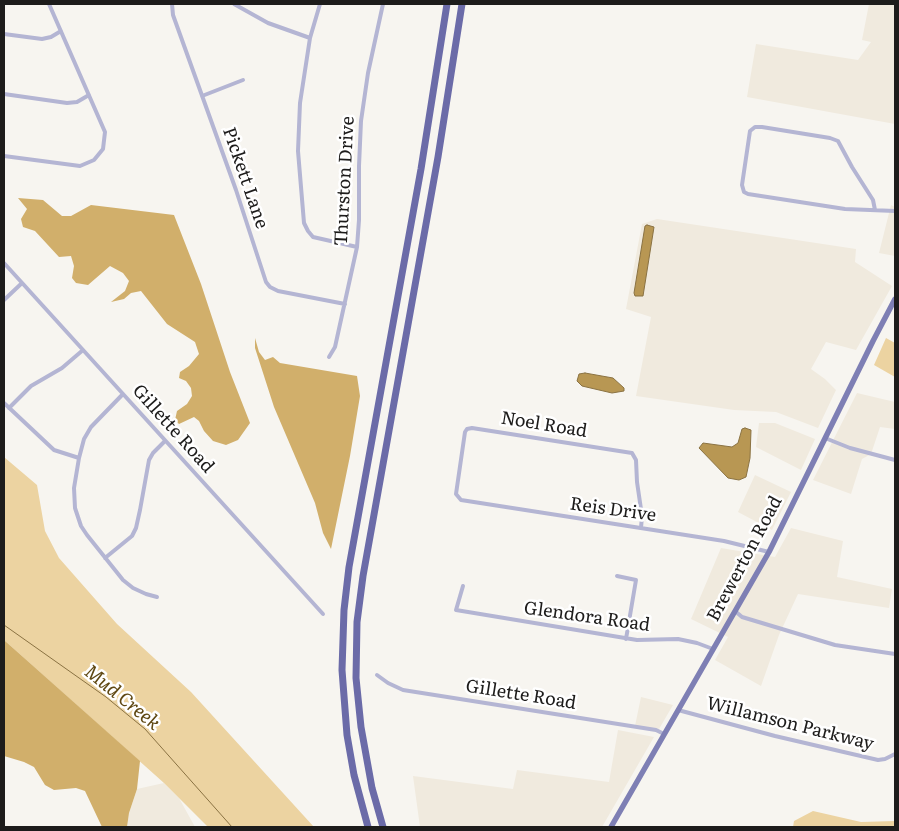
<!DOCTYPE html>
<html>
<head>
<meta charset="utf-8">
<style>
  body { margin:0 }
  #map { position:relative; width:899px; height:831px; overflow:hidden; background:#f7f5f0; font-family:Literata,serif }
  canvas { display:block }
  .frame { position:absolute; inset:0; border:5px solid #1d1c1b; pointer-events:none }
</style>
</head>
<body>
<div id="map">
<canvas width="899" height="831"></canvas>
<div class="frame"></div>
</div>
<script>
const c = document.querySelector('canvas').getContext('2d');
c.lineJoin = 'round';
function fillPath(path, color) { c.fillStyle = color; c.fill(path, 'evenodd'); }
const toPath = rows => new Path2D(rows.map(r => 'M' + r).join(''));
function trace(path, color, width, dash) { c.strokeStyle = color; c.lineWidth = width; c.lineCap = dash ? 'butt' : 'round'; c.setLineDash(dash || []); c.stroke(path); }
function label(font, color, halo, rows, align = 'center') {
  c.font = font + ' Literata,serif'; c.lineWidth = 5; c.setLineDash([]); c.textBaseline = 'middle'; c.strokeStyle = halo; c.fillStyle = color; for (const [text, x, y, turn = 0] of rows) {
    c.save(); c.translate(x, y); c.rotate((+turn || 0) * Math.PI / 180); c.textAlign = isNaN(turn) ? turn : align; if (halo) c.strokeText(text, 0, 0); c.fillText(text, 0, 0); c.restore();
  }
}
fillPath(toPath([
  [869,4,895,4,895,124,747,97,756,44,858,60,871,42,862,40],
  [891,205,895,207,895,256,879,253],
  [657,219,856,249,855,262,892,286,856,350,826,342,811,369,825,379,836,390,818,428,776,412,734,410,636,396,651,317,626,309,642,224],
  [857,393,895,402,895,429,880,427,871,454,862,459,851,494,813,480],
  [759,423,775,423,815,439,801,470,756,447],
  [755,475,791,492,772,530,738,512],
  [791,528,843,541,837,577,892,589,889,608,798,594,779,635,761,686,715,660,728,637,691,619,721,548,775,557],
  [641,697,673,705,659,729,635,726],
  [618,730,654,737,602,827,420,827,413,776,513,789,517,770,609,782],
  [164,783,179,798,195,827,127,827,129,813,137,789]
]), '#f0eade');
fillPath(toPath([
  [886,338,895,343,895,377,874,365],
  [4,457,37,485,45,531,59,558,117,624,191,692,314,827,208,827,164,783,4,640],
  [813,811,861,822,895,821,895,827,793,827,794,821]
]), '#ecd3a1');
fillPath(toPath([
  [18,198,43,200,62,216,71,216,91,205,174,215,201,284,230,372,250,423,238,440,226,445,213,441,204,431,199,421,194,417,179,424,175,420,177,411,187,404,192,396,191,388,186,381,179,378,180,372,189,366,199,354,195,342,167,324,141,291,131,293,124,299,111,302,125,291,129,281,123,273,110,266,88,285,76,283,72,278,74,266,71,256,59,257,35,231,23,227,21,219,27,209],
  [255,338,259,352,265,360,273,357,280,363,357,376,360,396,350,456,331,549,323,533,315,503,274,407,255,348],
  [4,640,140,761,137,789,129,813,127,827,102,827,85,791,76,788,54,790,45,785,34,767,24,762,4,756]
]), '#d1af6b');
const water = toPath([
  [647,225,654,227,643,296,635,296,634,293,645,226,647,225],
  [585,373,613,378,624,388,624,391,612,393,582,386,577,381,579,374,585,373],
  [745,428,751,430,750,458,746,477,739,480,728,478,699,448,703,443,732,447,738,443,742,429,745,428]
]);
fillPath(water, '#b89753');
trace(water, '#8a7242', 1);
trace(toPath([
  [4,625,106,697,145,729,232,827]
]), '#8a7242', 1);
trace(toPath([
  [172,4,173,15,236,190,266,282,270,287,278,291,345,304],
  [234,4,268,23,310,38],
  [320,4,310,38,300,103,298,151,304,223,308,231,313,237,357,247],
  [4,34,42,39,51,37,61,31],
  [4,94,67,103,77,102,89,95],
  [202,96,243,80],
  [4,156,80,166,94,160,103,149,105,132,49,4],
  [875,210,873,200,852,167,838,141,830,138,762,127,755,127,750,131,742,185,744,192,748,194,845,209,895,211],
  [4,263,323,614],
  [4,300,22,283],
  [329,357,335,347,357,247,359,220,359,166,361,121,368,73,383,4],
  [123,394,91,427,84,439,79,458,74,488,75,508,81,526,87,535,123,580,133,588,146,594,157,597],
  [4,403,54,450,79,458],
  [9,408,31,386,62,368,83,350],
  [825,438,850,448,895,460],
  [641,528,642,516,637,482,636,460,632,453,472,428,467,429,465,432,456,494,461,500,724,541,769,552],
  [105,558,132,536,136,528,140,510,149,460,153,453,165,441],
  [617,576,636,580,626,639],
  [463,586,456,610,637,640,678,639,697,643,713,649],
  [735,611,742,617,835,645,895,654],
  [377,675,388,683,403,690,656,730,664,734],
  [678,710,775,736,878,760,885,759,895,754]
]), '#b4b5d3', 4);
trace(toPath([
  [611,827,769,552,873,341,895,299]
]), '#7e7fb4', 5.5);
trace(toPath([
  [368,827,354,775,347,735,342,670,344,610,349,567,421,169,447,4],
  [383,827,372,788,361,727,356,678,357,622,363,576,438,157,462,4]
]), '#6b6ba8', 7);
label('18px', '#1d1c1b', '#fff', [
  ["Pickett Lane",245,178,71],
  ["Thurston Drive",345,181,-87],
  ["Noel Road",544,425,9],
  ["Gillette Road",173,429,48],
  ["Reis Drive",613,510,8],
  ["Brewerton Road",745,559,-62],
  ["Glendora Road",587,617,8],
  ["Gillette Road",521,695,9],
  ["Willamson Parkway",790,724,14]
]);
label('italic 19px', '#5f4813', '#fff', [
  ["Mud Creek",122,698,39]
]);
</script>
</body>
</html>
